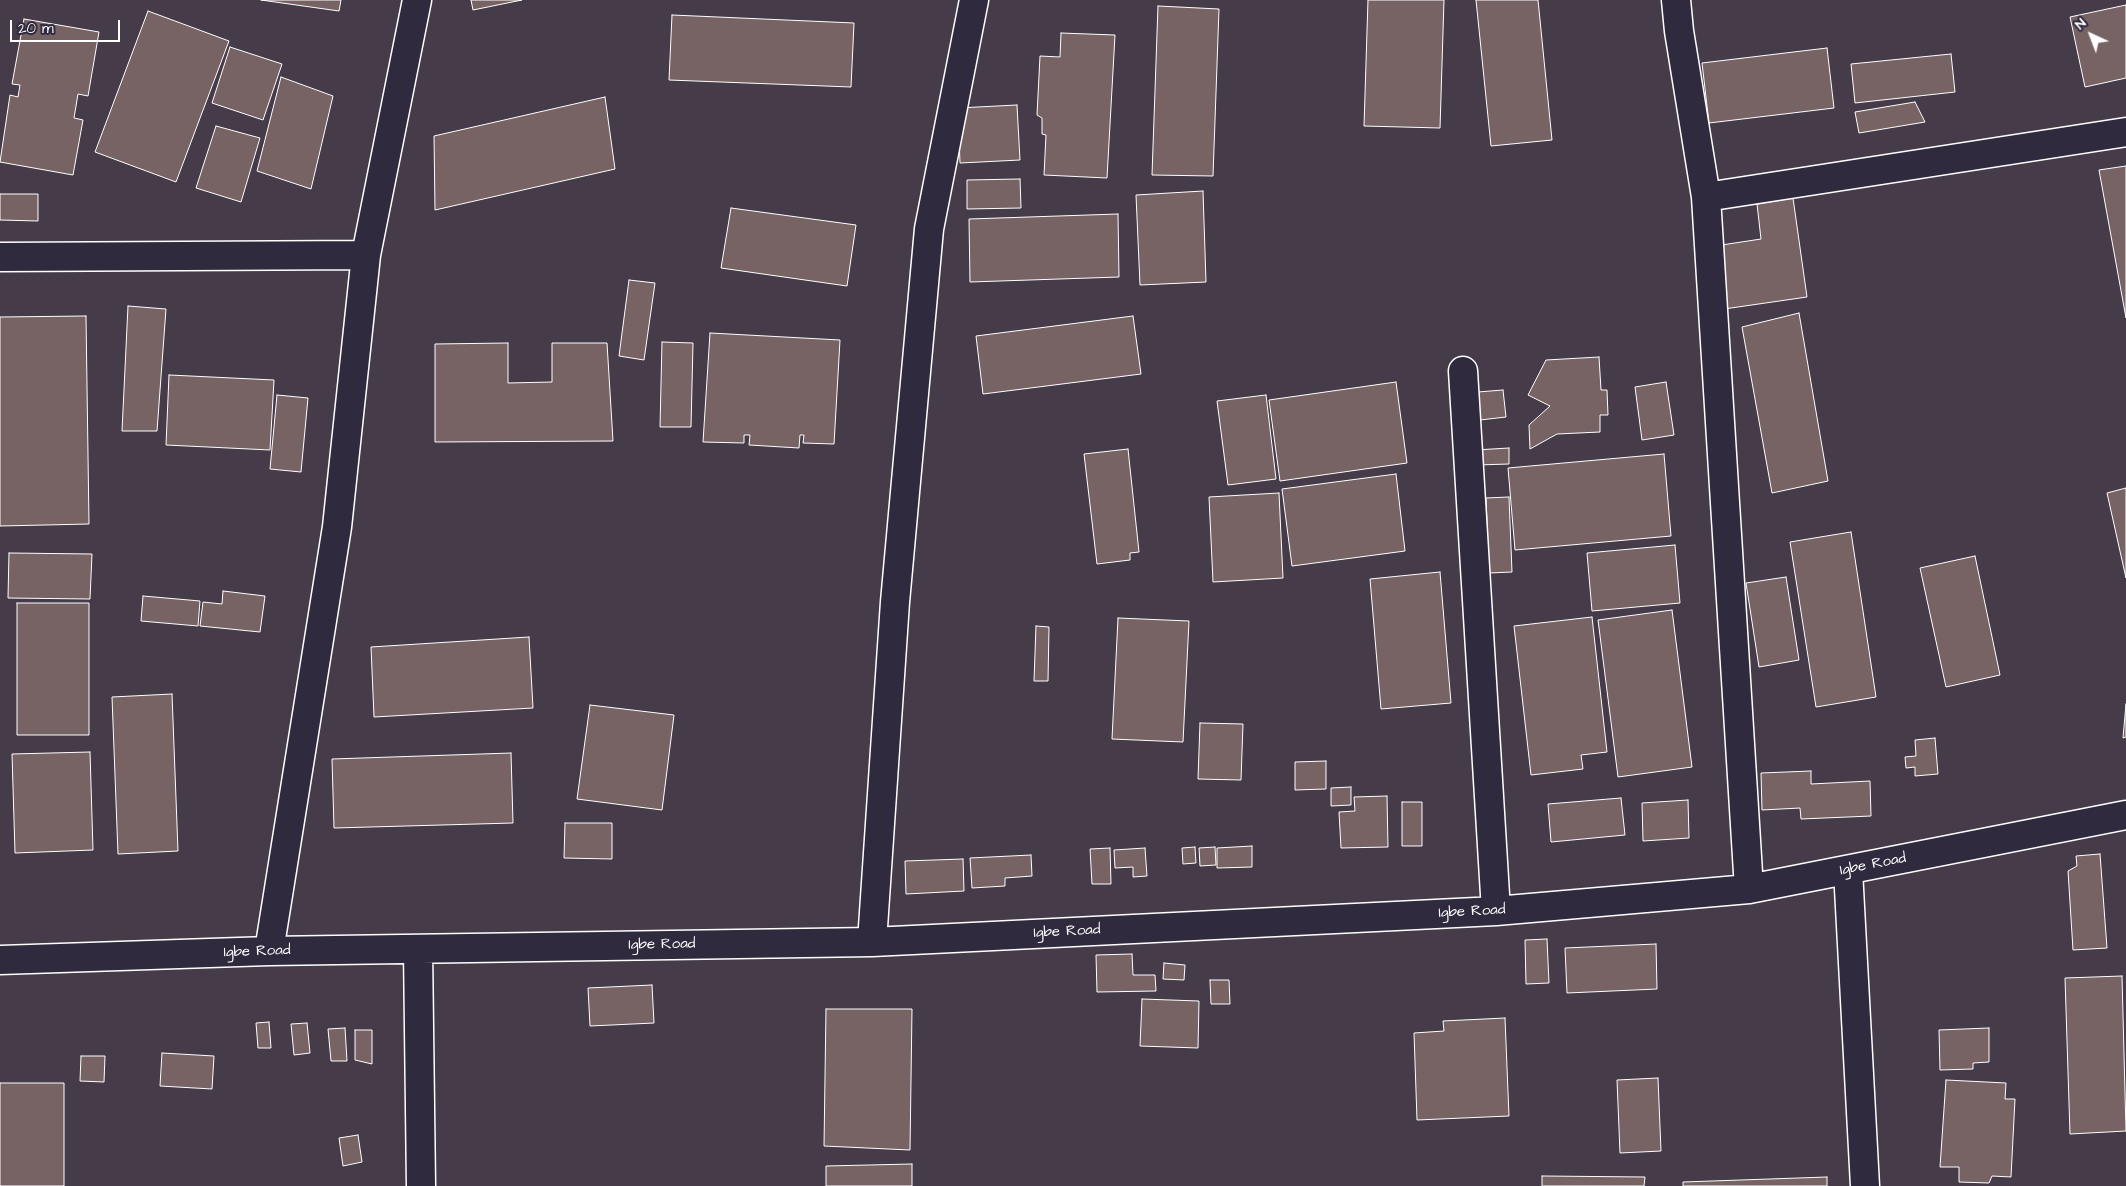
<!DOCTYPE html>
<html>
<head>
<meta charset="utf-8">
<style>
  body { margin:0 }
  #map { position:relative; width:2126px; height:1186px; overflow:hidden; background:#453b49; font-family:"Architects Daughter",sans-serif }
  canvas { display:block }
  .north { position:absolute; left:2066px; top:10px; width:50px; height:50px; -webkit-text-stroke:4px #2f2a3d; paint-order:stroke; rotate:317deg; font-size:14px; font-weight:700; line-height:20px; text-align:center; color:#fff }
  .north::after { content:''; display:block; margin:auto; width:18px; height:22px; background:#fff; clip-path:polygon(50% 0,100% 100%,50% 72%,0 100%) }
  .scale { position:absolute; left:10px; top:20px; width:110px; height:22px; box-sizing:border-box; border:2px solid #fff; border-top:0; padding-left:6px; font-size:15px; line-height:18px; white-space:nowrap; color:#fff; -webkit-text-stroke:4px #2f2a3d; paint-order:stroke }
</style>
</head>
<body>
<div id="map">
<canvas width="2126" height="1186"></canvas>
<div class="north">N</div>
<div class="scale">20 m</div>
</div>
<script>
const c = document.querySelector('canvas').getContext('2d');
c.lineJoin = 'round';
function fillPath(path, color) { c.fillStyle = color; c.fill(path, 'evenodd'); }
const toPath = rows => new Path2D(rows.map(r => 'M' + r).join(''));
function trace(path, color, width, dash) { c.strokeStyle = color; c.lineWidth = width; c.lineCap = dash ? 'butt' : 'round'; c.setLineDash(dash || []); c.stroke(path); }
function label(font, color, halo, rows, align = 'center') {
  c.font = font + ' "Architects Daughter",sans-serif'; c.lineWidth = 4; c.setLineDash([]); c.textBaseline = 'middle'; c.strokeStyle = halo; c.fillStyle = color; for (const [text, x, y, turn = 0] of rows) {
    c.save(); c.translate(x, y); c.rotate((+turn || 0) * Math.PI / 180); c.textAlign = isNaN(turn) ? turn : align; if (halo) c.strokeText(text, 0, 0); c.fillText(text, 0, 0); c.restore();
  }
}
const building = toPath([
  [261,0,341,0,339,11,261,0],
  [471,0,522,0,473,10,471,0],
  [1368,0,1444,0,1440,128,1364,126,1368,0],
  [1476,0,1538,0,1552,140,1491,146,1476,0],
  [2126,5,2126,78,2085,87,2070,17,2126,5],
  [1158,6,1219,9,1213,176,1152,175,1158,6],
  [148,11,229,41,176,182,95,152,148,11],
  [672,15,854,23,851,87,669,80,672,15],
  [24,19,99,32,88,96,78,94,74,118,83,120,73,175,0,162,10,95,18,97,20,85,12,84,24,19],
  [1061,33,1115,35,1107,178,1044,175,1046,135,1042,134,1042,118,1037,115,1040,56,1060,57,1061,33],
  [230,47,282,64,263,120,212,103,230,47],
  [1827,48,1834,108,1709,123,1702,63,1827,48],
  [1951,54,1955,92,1855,103,1851,64,1951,54],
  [281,77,333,96,311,189,257,171,281,77],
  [605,97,615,169,435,210,434,136,605,97],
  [1915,102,1925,122,1859,133,1855,112,1915,102],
  [1017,105,1020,160,960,163,958,108,1017,105],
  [216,126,260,138,241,202,196,188,216,126],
  [2126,166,2126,318,2099,170,2126,166],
  [1020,179,1021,208,967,209,967,180,1020,179],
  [1203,191,1206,282,1140,285,1136,195,1203,191],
  [0,194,38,194,38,221,0,220,0,194],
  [1793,198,1807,297,1724,309,1715,246,1761,239,1757,204,1793,198],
  [731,208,856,225,847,286,721,268,731,208],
  [1118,214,1119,277,970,282,969,219,1118,214],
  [629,280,655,283,644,360,619,356,629,280],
  [128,306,166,309,157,431,122,431,128,306],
  [1799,313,1828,481,1772,493,1742,327,1799,313],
  [86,316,89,524,0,526,0,317,86,316],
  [1133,316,1141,374,983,394,976,336,1133,316],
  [710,333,840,340,834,444,803,443,804,435,800,435,799,448,749,445,750,435,744,435,744,443,703,442,710,333],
  [662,342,693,343,691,427,660,427,662,342],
  [508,343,508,383,552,382,552,343,607,343,613,441,435,442,435,344,508,343],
  [1599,357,1601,390,1607,390,1608,415,1600,415,1600,432,1557,434,1530,449,1529,425,1550,406,1528,395,1546,360,1599,357],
  [169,375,274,380,270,450,166,445,169,375],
  [1396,382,1407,463,1280,481,1269,400,1396,382],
  [1666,382,1674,435,1642,440,1635,387,1666,382],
  [1503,390,1506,417,1480,420,1478,392,1503,390],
  [277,395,308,398,301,472,270,469,277,395],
  [1266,395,1276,479,1228,485,1217,401,1266,395],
  [1509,448,1509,464,1476,465,1475,450,1509,448],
  [1128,449,1139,552,1130,553,1130,560,1097,564,1084,454,1128,449],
  [1664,454,1671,536,1515,550,1508,468,1664,454],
  [1396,474,1405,551,1292,566,1282,489,1396,474],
  [2126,488,2126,578,2107,493,2126,488],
  [1279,493,1283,578,1213,582,1209,497,1279,493],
  [1509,497,1512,572,1489,573,1486,498,1509,497],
  [1851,532,1876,697,1816,707,1790,542,1851,532],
  [1675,545,1680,603,1592,611,1587,553,1675,545],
  [9,553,92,554,90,599,8,598,9,553],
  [1975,556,2000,675,1946,687,1920,568,1975,556],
  [1440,572,1451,703,1381,709,1370,579,1440,572],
  [1786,577,1799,660,1759,667,1746,583,1786,577],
  [223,591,265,596,260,632,200,626,203,602,222,604,223,591],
  [143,596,200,601,198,626,141,621,143,596],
  [17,603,89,603,89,735,17,735,17,603],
  [1672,610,1692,767,1618,777,1598,620,1672,610],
  [1592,617,1607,752,1581,755,1583,769,1531,775,1514,626,1592,617],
  [1118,618,1189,621,1183,742,1112,739,1118,618],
  [1036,626,1049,627,1048,681,1034,681,1036,626],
  [529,637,533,708,374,717,371,647,529,637],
  [172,694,178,851,118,854,112,697,172,694],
  [2126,704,2126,737,2123,738,2126,704],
  [590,705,674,715,662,810,577,799,590,705],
  [1200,723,1243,724,1241,780,1198,779,1200,723],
  [1935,738,1938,774,1915,776,1915,767,1906,768,1905,757,1916,756,1915,740,1935,738],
  [90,752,93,850,15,853,12,754,90,752],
  [511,753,513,823,334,828,332,759,511,753],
  [1326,761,1326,789,1295,790,1295,762,1326,761],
  [1811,771,1811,784,1870,781,1871,816,1801,819,1800,808,1762,810,1761,773,1811,771],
  [1351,787,1351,805,1331,806,1331,788,1351,787],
  [1387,796,1388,847,1341,848,1339,812,1355,811,1354,797,1387,796],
  [1621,798,1625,835,1551,842,1548,804,1621,798],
  [1688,800,1689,838,1643,841,1642,803,1688,800],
  [1402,802,1422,802,1422,846,1402,846,1402,802],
  [565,823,612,823,612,859,564,858,565,823],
  [1252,846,1252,867,1217,868,1217,848,1252,846],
  [1195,847,1196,863,1183,864,1182,848,1195,847],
  [1215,847,1216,865,1200,866,1199,848,1215,847],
  [1110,848,1111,884,1092,884,1090,849,1110,848],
  [1145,848,1147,876,1133,877,1133,867,1115,868,1114,850,1145,848],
  [2100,854,2107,948,2073,950,2068,871,2077,866,2076,856,2100,854],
  [1031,855,1032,876,1005,878,1005,886,972,888,970,858,1031,855],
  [963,859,964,891,906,894,905,861,963,859],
  [1547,939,1549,983,1526,984,1525,940,1547,939],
  [1656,944,1657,989,1567,993,1565,948,1656,944],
  [1132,954,1133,975,1155,975,1156,991,1097,992,1096,955,1132,954],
  [1164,963,1185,965,1184,980,1163,979,1164,963],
  [2122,976,2126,1131,2070,1134,2065,978,2122,976],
  [1210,980,1229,980,1230,1004,1211,1004,1210,980],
  [652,985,654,1023,590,1026,588,988,652,985],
  [1142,999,1199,1001,1198,1048,1140,1046,1142,999],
  [826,1009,912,1009,910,1150,824,1146,826,1009],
  [1505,1018,1509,1116,1417,1120,1414,1033,1444,1031,1443,1021,1505,1018],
  [269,1022,271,1048,258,1048,256,1023,269,1022],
  [307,1023,310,1053,294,1055,291,1024,307,1023],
  [345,1028,347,1061,331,1061,328,1029,345,1028],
  [1989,1028,1989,1062,1973,1063,1973,1069,1940,1070,1939,1030,1989,1028],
  [355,1030,372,1030,372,1064,355,1060,355,1030],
  [162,1053,214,1056,212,1089,160,1086,162,1053],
  [81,1056,105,1056,104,1082,80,1081,81,1056],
  [1658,1078,1661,1151,1620,1153,1617,1080,1658,1078],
  [1946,1080,2006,1083,2005,1099,2015,1099,2011,1177,1992,1176,1989,1183,1959,1182,1959,1167,1940,1167,1946,1080],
  [0,1083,64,1083,64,1186,0,1186,0,1083],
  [358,1135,362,1162,343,1166,339,1138,358,1135],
  [912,1164,912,1186,826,1186,826,1166,912,1164],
  [1542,1176,1645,1177,1644,1186,1542,1186,1542,1176],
  [1827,1177,1827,1186,1683,1186,1683,1182,1827,1177]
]);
fillPath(building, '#776264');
trace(building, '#fff', 1);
const minor = toPath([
  [1676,0,1679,31,1706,197,1749,889],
  [1706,197,2126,132],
  [0,257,366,255],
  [1463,371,1496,911],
  [1848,870,1865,1186],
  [872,942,895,602,929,229,974,0],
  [418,949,421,1186],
  [269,951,337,527,366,255,417,0],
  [0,960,269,951,872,942,1496,911,1749,889,2126,815]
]);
trace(minor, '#fff', 31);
trace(minor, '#2f2a3d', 28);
label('15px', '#fff', '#2f2a3d', [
  ["Igbe Road",1873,865,-11],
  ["Igbe Road",1472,912,-3],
  ["Igbe Road",1067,932,-3],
  ["Igbe Road",662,945,-1],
  ["Igbe Road",257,952,-2]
]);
</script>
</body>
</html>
